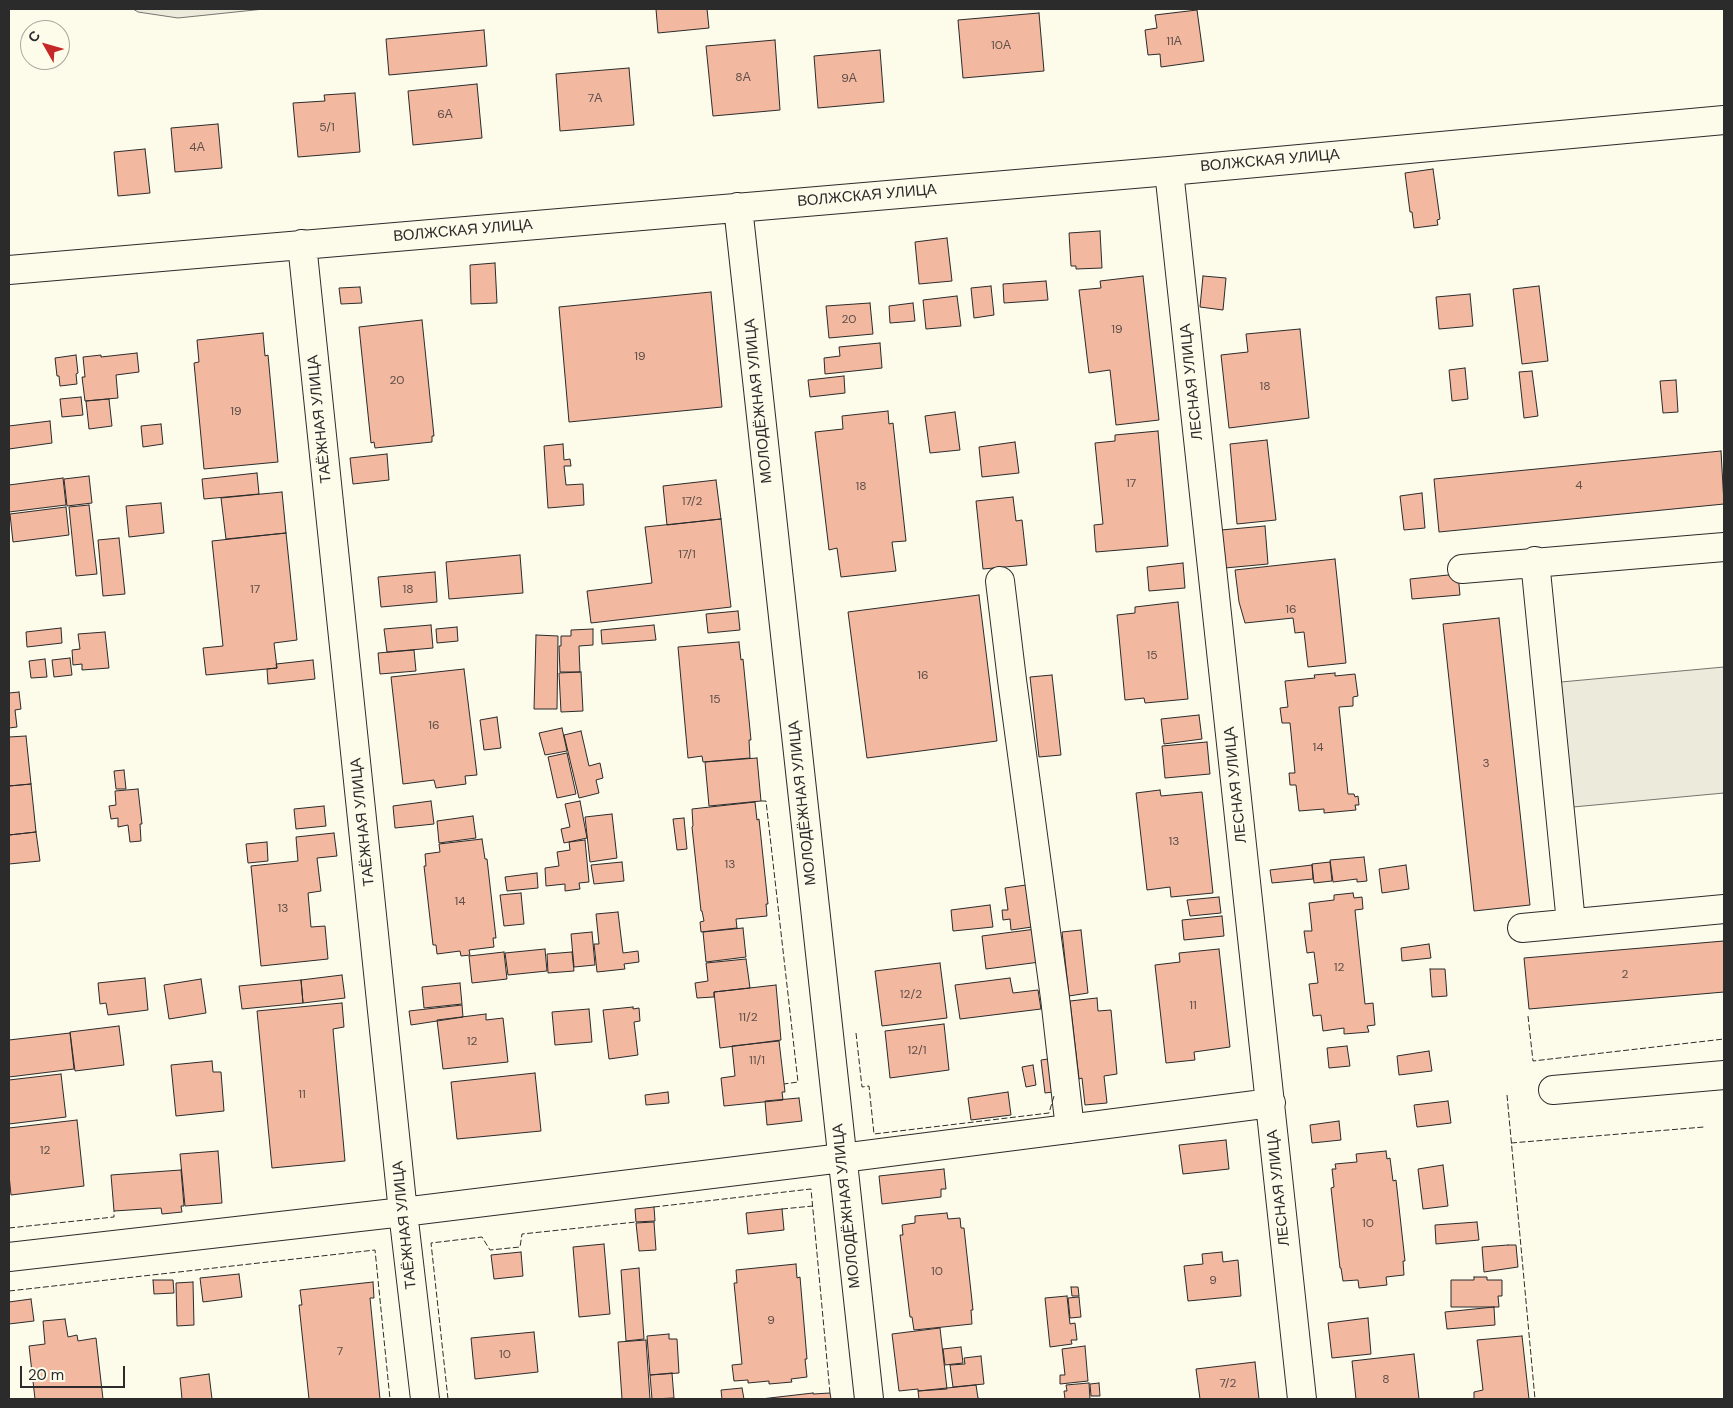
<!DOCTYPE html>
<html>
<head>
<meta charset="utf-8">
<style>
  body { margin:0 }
  #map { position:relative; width:1733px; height:1408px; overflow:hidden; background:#fdfbea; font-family:"DM Sans",sans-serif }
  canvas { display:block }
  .frame { position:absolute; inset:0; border:10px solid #2b2b2b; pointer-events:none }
  .north { position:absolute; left:20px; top:20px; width:50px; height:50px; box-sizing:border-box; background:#fdfbea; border:1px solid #a9a89e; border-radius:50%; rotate:308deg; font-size:14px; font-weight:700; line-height:20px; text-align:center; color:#2b2b2b }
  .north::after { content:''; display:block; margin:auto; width:18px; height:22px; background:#c62828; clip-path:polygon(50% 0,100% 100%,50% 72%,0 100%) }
  .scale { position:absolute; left:20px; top:1366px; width:105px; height:22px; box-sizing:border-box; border:2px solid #2b2b2b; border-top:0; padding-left:6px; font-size:15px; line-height:18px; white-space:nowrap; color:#2b2b2b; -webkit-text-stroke:4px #fdfbea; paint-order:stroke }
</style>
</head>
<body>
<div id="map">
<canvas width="1733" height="1408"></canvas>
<div class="frame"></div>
<div class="north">С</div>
<div class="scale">20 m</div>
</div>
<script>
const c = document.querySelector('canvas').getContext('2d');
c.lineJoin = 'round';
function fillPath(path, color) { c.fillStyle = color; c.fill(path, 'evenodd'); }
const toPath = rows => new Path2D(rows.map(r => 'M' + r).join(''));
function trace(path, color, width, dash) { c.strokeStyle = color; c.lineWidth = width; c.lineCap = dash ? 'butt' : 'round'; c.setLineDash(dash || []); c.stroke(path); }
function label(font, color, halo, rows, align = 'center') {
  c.font = font + ' "DM Sans",sans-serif'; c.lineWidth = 4; c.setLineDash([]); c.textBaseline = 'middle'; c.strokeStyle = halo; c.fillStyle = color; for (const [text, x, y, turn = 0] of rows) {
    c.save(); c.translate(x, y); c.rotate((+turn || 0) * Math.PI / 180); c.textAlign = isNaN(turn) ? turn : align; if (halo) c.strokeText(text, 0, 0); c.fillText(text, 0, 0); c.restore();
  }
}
const green = toPath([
  [133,9,264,9,178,18,138,12,133,9],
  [1724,667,1724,793,1573,807,1561,682,1724,667]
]);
fillPath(green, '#ecebdb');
trace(green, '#74746e', 1);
const building = toPath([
  [656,9,707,9,709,28,658,33,656,9],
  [1197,10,1204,61,1161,67,1160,54,1148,55,1145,30,1157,28,1155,15,1197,10],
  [1039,13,1044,71,963,78,958,20,1039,13],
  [484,30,487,66,389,75,386,39,484,30],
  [775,40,780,110,713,116,706,46,775,40],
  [880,50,884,102,818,108,814,56,880,50],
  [629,68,634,125,560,131,556,74,629,68],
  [477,84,482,138,413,145,408,91,477,84],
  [355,93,360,152,298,157,293,103,325,101,324,95,355,93],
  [218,124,222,168,175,172,171,128,218,124],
  [145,149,150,193,118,196,114,152,145,149],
  [1433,169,1440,219,1437,220,1438,225,1414,228,1412,212,1410,212,1405,173,1433,169],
  [1100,231,1102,268,1076,269,1076,266,1071,266,1069,233,1100,231],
  [947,238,952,281,919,284,915,242,947,238],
  [495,263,497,303,471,304,470,265,495,263],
  [1143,276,1159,420,1116,425,1110,370,1089,373,1079,290,1101,288,1100,281,1143,276],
  [1203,276,1226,278,1223,310,1200,307,1203,276],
  [1046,281,1048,300,1004,303,1003,284,1046,281],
  [991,286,994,315,974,318,971,288,991,286],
  [1539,286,1548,361,1522,364,1513,289,1539,286],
  [360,287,362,303,341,304,339,288,360,287],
  [711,292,722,407,569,422,559,307,711,292],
  [1470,294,1473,326,1439,329,1436,297,1470,294],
  [957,296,961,326,926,329,923,300,957,296],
  [870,303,873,334,829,338,826,306,870,303],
  [913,303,915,321,890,323,889,306,913,303],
  [422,320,434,436,432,436,432,442,375,448,374,442,371,443,359,327,422,320],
  [1300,329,1309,418,1229,428,1221,355,1248,352,1246,334,1300,329],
  [263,333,265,356,268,355,278,462,204,469,194,363,199,362,197,340,263,333],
  [880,343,882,368,825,374,824,358,840,356,839,347,880,343],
  [137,353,139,372,116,375,118,398,85,401,82,377,85,377,83,357,101,355,101,357,137,353],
  [76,355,78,373,76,374,77,384,60,386,59,376,57,376,55,358,76,355],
  [1465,368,1468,399,1452,401,1449,370,1465,368],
  [1532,371,1538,416,1524,418,1519,372,1532,371],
  [844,376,845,393,810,397,808,380,844,376],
  [1676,380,1678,412,1663,413,1660,381,1676,380],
  [81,397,83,415,62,417,60,399,81,397],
  [109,399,112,426,89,429,86,401,109,399],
  [888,411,889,424,893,423,906,541,892,542,896,571,841,577,837,548,829,550,815,432,843,429,842,416,888,411],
  [955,412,960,450,930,453,925,416,955,412],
  [50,421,52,443,9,449,9,426,50,421],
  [161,424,163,444,143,447,141,426,161,424],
  [1158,431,1168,546,1096,552,1094,525,1103,524,1095,443,1115,441,1115,435,1158,431],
  [1267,440,1276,520,1237,524,1230,444,1267,440],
  [1015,442,1019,473,982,477,979,447,1015,442],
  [563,444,564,460,570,459,571,466,564,466,566,485,583,484,584,505,548,508,544,446,563,444],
  [1721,451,1724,504,1439,532,1434,479,1721,451],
  [387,454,389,480,353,484,350,458,387,454],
  [257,473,259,494,204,499,202,479,257,473],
  [89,476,92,503,67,506,64,479,89,476],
  [63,478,66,505,9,512,9,485,63,478],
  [716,480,721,519,667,525,663,486,716,480],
  [282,492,286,533,226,539,221,498,282,492],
  [1422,493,1425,528,1404,530,1400,496,1422,493],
  [1013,497,1016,521,1022,520,1027,565,983,569,976,501,1013,497],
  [161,503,164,533,129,537,126,506,161,503],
  [89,505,97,574,76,576,69,507,89,505],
  [66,507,69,535,13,542,10,514,66,507],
  [721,519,731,607,591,623,587,591,652,583,645,527,721,519],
  [1265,526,1268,564,1225,568,1221,530,1265,526],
  [286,533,297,640,274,643,277,668,206,675,203,648,223,646,212,541,286,533],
  [119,538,125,594,103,596,98,540,119,538],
  [520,555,523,593,449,599,446,562,520,555],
  [1335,559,1346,663,1308,667,1304,632,1295,633,1293,618,1245,623,1239,602,1235,570,1335,559],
  [1183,563,1185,588,1149,591,1147,567,1183,563],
  [435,572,437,602,381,607,378,577,435,572],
  [1458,574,1460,595,1412,599,1410,579,1458,574],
  [979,595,997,741,867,758,848,612,979,595],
  [1178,602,1188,699,1145,703,1144,698,1125,700,1117,615,1135,613,1135,607,1178,602],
  [738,611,740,630,708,633,706,614,738,611],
  [1499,618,1530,905,1474,911,1443,624,1499,618],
  [431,625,433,648,387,652,384,629,431,625],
  [654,625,656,640,602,644,601,630,654,625],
  [457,627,458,641,437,643,436,629,457,627],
  [61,628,62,643,27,647,26,632,61,628],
  [593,629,593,645,579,646,580,672,560,672,559,646,561,646,561,636,571,636,571,630,593,629],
  [105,632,109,668,82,670,82,664,73,665,72,650,80,649,78,634,105,632],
  [536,635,558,636,557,709,534,709,536,635],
  [739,642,741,660,743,659,751,740,749,740,750,758,703,762,702,756,688,758,678,647,739,642],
  [414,650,416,671,380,674,378,653,414,650],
  [70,658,72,675,54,677,52,660,70,658],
  [45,659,47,677,31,678,29,661,45,659],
  [313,660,315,679,268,684,267,669,277,668,276,664,313,660],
  [464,669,477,775,465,776,466,784,436,788,434,780,403,784,391,677,464,669],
  [581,672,583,711,561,712,559,673,581,672],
  [1335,673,1335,676,1355,674,1358,696,1353,697,1353,706,1339,707,1348,794,1354,794,1355,797,1358,796,1359,805,1355,805,1356,810,1324,813,1324,809,1299,811,1296,785,1290,785,1289,773,1295,773,1290,723,1282,723,1280,708,1288,707,1285,681,1315,678,1314,675,1335,673],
  [1052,675,1061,755,1039,757,1030,677,1052,675],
  [19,692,21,709,15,710,17,727,9,728,9,693,19,692],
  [1199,715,1202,739,1164,744,1161,719,1199,715],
  [497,717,501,748,484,750,480,720,497,717],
  [562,728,567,751,545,755,539,733,562,728],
  [581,731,589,766,600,763,603,778,596,780,599,793,579,798,564,735,581,731],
  [26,736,31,784,9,786,9,737,26,736],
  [1207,742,1210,774,1165,778,1162,746,1207,742],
  [567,753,576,794,557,798,548,757,567,753],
  [757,758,761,801,709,806,705,762,757,758],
  [124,770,126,789,116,789,114,771,124,770],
  [31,784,36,832,9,835,9,786,31,784],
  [138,789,142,824,140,824,141,841,130,842,128,825,118,827,118,818,111,819,109,806,116,805,115,791,138,789],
  [1160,790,1161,796,1202,792,1213,893,1171,897,1170,887,1147,890,1136,793,1160,790],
  [431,801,434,824,395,828,393,806,431,801],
  [580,801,587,838,564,843,561,829,570,827,565,804,580,801],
  [755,802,757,820,759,819,768,904,766,904,767,916,736,919,737,928,701,932,700,922,704,921,702,911,701,911,692,827,693,826,692,809,755,802],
  [324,806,326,826,296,829,294,809,324,806],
  [612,814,617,858,590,862,585,817,612,814],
  [473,816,476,838,439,843,437,821,473,816],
  [684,818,687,849,677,850,673,819,684,818],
  [36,832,40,861,9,864,9,835,36,832],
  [334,833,337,856,317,858,321,891,308,893,311,927,325,926,328,959,261,966,251,866,298,861,296,837,334,833],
  [482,839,485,859,487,859,496,938,493,938,494,947,469,950,470,955,461,956,460,951,437,954,436,945,433,945,424,866,426,866,425,854,440,852,439,844,482,839],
  [585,840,589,882,579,883,580,889,565,891,565,884,546,886,545,868,559,866,557,852,570,850,569,842,585,840],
  [267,842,268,861,248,863,246,844,267,842],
  [1364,857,1367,881,1357,882,1357,879,1333,882,1330,860,1364,857],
  [622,862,624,881,594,884,591,865,622,862],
  [1330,862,1332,881,1314,883,1312,864,1330,862],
  [1312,865,1313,879,1272,883,1270,870,1312,865],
  [1406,865,1409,889,1382,893,1379,869,1406,865],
  [537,873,538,888,507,891,505,877,537,873],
  [1033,884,1039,926,1011,930,1010,919,1003,920,1002,910,1008,910,1005,888,1033,884],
  [521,893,524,924,504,926,500,895,521,893],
  [1353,893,1354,898,1362,897,1363,909,1355,910,1365,1004,1373,1003,1375,1025,1367,1026,1369,1032,1344,1034,1344,1028,1323,1031,1321,1015,1313,1016,1309,984,1318,983,1314,952,1307,953,1304,931,1312,931,1309,903,1334,900,1334,895,1353,893],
  [1219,897,1221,913,1190,916,1187,900,1219,897],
  [990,905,993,927,953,931,951,910,990,905],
  [618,912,623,953,638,951,639,962,624,964,625,969,597,972,594,944,599,944,596,914,618,912],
  [1222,916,1224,936,1184,940,1182,920,1222,916],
  [743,928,746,957,706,962,703,932,743,928],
  [1036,929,1040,962,986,969,982,936,1036,929],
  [1081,930,1088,993,1069,996,1062,932,1081,930],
  [592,932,595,965,574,967,571,934,592,932],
  [1724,941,1724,992,1529,1009,1524,958,1724,941],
  [1429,944,1431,958,1402,961,1401,948,1429,944],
  [545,949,547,971,508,975,505,953,545,949],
  [1219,949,1230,1047,1194,1052,1195,1060,1166,1063,1155,965,1180,962,1179,953,1219,949],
  [504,952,507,979,472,983,469,956,504,952],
  [572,952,574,971,548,973,547,954,572,952],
  [746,959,750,988,714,992,714,997,697,998,695,983,708,981,706,963,746,959],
  [940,963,947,1018,882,1026,875,971,940,963],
  [1430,969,1445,969,1447,996,1432,997,1430,969],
  [342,975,345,998,303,1003,301,980,342,975],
  [145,978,148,1010,108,1015,106,1003,100,1004,98,983,145,978],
  [1010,978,1013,993,1038,990,1041,1009,960,1019,955,985,1010,978],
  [201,979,206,1013,169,1019,164,985,201,979],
  [301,980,303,1003,242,1009,239,986,301,980],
  [460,983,462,1004,424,1008,422,987,460,983],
  [776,985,781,1040,720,1048,714,992,776,985],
  [1097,998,1098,1011,1111,1010,1117,1074,1104,1076,1107,1103,1085,1105,1082,1078,1079,1079,1070,1001,1097,998],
  [342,1003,344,1027,333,1029,345,1161,272,1168,257,1011,342,1003],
  [462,1005,463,1017,411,1025,409,1011,462,1005],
  [633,1007,633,1009,639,1008,640,1021,634,1022,638,1055,609,1059,603,1010,633,1007],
  [589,1009,592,1042,555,1045,552,1012,589,1009],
  [486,1014,486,1020,503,1018,508,1062,443,1069,437,1020,486,1014],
  [944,1024,949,1070,890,1078,885,1031,944,1024],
  [119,1026,124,1065,75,1071,70,1032,119,1026],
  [70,1033,74,1069,9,1077,9,1040,70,1033],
  [779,1041,785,1092,782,1092,783,1100,724,1106,721,1078,735,1076,732,1046,779,1041],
  [1347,1046,1350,1066,1329,1068,1327,1048,1347,1046],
  [1429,1051,1432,1071,1399,1075,1397,1056,1429,1051],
  [1055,1058,1061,1091,1045,1093,1041,1060,1055,1058],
  [212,1061,213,1072,221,1072,224,1111,176,1116,171,1065,212,1061],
  [1033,1065,1036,1085,1026,1087,1022,1067,1033,1065],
  [535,1073,541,1131,457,1139,451,1082,535,1073],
  [61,1074,66,1117,9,1124,9,1080,61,1074],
  [668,1092,669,1103,646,1105,645,1095,668,1092],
  [1008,1092,1011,1115,971,1120,968,1098,1008,1092],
  [799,1098,802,1121,767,1125,765,1101,799,1098],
  [1448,1101,1451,1123,1417,1127,1414,1105,1448,1101],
  [77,1120,84,1186,11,1195,9,1175,9,1128,77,1120],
  [1339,1121,1341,1140,1312,1143,1310,1125,1339,1121],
  [1226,1140,1229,1169,1183,1174,1179,1145,1226,1140],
  [218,1151,222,1203,185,1206,180,1154,218,1151],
  [1386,1151,1387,1159,1390,1158,1393,1181,1396,1180,1405,1261,1403,1261,1404,1275,1386,1277,1387,1285,1359,1288,1358,1280,1343,1281,1341,1268,1340,1268,1331,1188,1334,1187,1332,1169,1336,1169,1335,1164,1357,1162,1356,1154,1386,1151],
  [1443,1165,1448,1206,1423,1209,1418,1169,1443,1165],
  [944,1169,946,1189,941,1189,941,1197,882,1204,879,1176,944,1169],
  [181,1170,184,1206,181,1206,182,1212,162,1214,161,1208,114,1211,111,1175,181,1170],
  [654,1207,655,1221,636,1222,635,1209,654,1207],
  [782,1209,784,1230,748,1234,746,1213,782,1209],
  [947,1213,948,1219,960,1218,961,1228,964,1228,973,1310,971,1310,972,1324,914,1330,912,1317,910,1317,900,1235,903,1235,902,1225,915,1223,915,1216,947,1213],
  [654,1222,656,1250,639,1251,636,1223,654,1222],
  [1477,1222,1479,1240,1436,1244,1435,1225,1477,1222],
  [604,1244,610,1314,579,1317,573,1247,604,1244],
  [1508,1245,1516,1245,1518,1267,1484,1272,1482,1247,1508,1245],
  [521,1252,523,1276,494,1279,491,1255,521,1252],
  [1222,1252,1223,1262,1238,1260,1241,1296,1188,1301,1184,1266,1203,1264,1202,1254,1222,1252],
  [796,1264,797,1278,800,1277,807,1359,805,1359,807,1377,791,1379,792,1382,769,1384,769,1381,748,1383,748,1380,734,1381,732,1365,742,1364,734,1283,737,1283,736,1270,796,1264],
  [639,1268,644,1339,626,1341,621,1270,639,1268],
  [239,1274,242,1297,203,1302,200,1278,239,1274],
  [1474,1277,1487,1277,1487,1280,1502,1280,1502,1296,1498,1296,1499,1307,1451,1307,1451,1280,1474,1280,1474,1277],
  [153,1280,173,1280,174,1293,154,1294,153,1280],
  [193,1282,194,1325,177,1326,176,1283,193,1282],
  [373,1282,374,1298,370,1298,380,1399,309,1399,299,1305,302,1305,300,1290,373,1282],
  [1071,1287,1078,1287,1079,1296,1072,1296,1071,1287],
  [1067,1296,1070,1324,1075,1323,1077,1340,1071,1340,1072,1344,1050,1347,1045,1298,1067,1296],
  [1079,1297,1081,1317,1070,1318,1068,1298,1079,1297],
  [31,1299,34,1321,9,1324,9,1302,31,1299],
  [1494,1307,1495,1325,1447,1329,1445,1312,1494,1307],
  [1368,1318,1371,1354,1332,1358,1328,1323,1368,1318],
  [65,1319,68,1337,77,1335,78,1341,96,1338,103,1399,35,1399,29,1346,45,1344,43,1321,65,1319],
  [940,1328,947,1389,918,1391,918,1389,899,1391,892,1334,940,1328],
  [534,1332,538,1372,475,1379,471,1338,534,1332],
  [669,1334,669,1339,677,1339,679,1373,650,1375,647,1336,669,1334],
  [1522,1336,1529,1399,1474,1399,1474,1392,1483,1390,1477,1340,1522,1336],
  [646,1340,650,1399,622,1399,618,1342,646,1340],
  [1085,1346,1088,1381,1060,1384,1060,1375,1065,1375,1062,1349,1085,1346],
  [961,1347,963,1363,945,1365,943,1349,961,1347],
  [1414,1354,1419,1399,1356,1399,1352,1361,1414,1354],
  [981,1356,984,1384,953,1387,950,1365,965,1364,964,1358,981,1356],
  [1255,1362,1259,1399,1200,1399,1196,1369,1255,1362],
  [672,1373,674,1398,652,1399,650,1375,672,1373],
  [209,1374,212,1399,182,1399,180,1378,209,1374],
  [1089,1383,1090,1399,1065,1399,1064,1391,1067,1391,1066,1385,1089,1383],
  [1099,1383,1100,1396,1091,1396,1090,1384,1099,1383],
  [976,1385,978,1398,981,1399,919,1399,918,1391,976,1385],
  [742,1388,744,1399,722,1399,721,1390,742,1388],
  [813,1393,813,1394,830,1393,831,1399,761,1399,813,1393]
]);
fillPath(building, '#f2b8a0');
trace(building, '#2b2b2b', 1);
const minor = toPath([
  [1169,171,1302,1399],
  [738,207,869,1399],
  [302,244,403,1212,425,1399],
  [9,270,1169,171,1724,120],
  [1535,561,1571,923],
  [1462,569,1724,547],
  [1000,581,1012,680,1055,998,1070,1129],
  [1522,928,1724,909],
  [1553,1090,1724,1075],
  [9,1257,403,1212,842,1158,1271,1103]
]);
trace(minor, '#2b2b2b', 30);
trace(minor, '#fdfbea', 28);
trace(toPath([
  [761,801,766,801,798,1082,784,1084],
  [1528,1016,1533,1061,1724,1039],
  [856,1033,862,1087,869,1086,874,1134,1049,1113,1054,1096],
  [1507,1095,1535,1399],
  [1511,1143,1704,1127],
  [654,1207,811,1189,830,1393],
  [782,1209,813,1206],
  [9,1228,114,1217,114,1211],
  [9,1291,375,1250,390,1399],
  [448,1399,431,1243,482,1237,490,1250,520,1247,522,1234,636,1222]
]), '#2b2b2b', 1, [6, 2.5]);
label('12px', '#5d4e48', null, [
  ["11А",1174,42],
  ["10А",1001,46],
  ["8А",743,78],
  ["9А",849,79],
  ["7А",595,99],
  ["6А",445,115],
  ["5/1",327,128],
  ["4А",197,148],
  ["20",849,320],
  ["19",1117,330],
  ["19",640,357],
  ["20",397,381],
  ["18",1265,387],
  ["19",236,412],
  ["17",1131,484],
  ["4",1579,486],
  ["18",861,487],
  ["17/2",692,502],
  ["17/1",687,555],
  ["17",255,590],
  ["18",408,590],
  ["16",1291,610],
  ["15",1152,656],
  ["16",923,676],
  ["15",715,700],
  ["16",434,726],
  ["14",1318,748],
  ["3",1486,764],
  ["13",1174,842],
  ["13",730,865],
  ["14",460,902],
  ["13",283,909],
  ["12",1339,968],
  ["2",1625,975],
  ["12/2",911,995],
  ["11",1193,1006],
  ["11/2",748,1018],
  ["12",472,1042],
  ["12/1",917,1051],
  ["11/1",757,1061],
  ["11",302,1095],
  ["12",45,1151],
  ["10",1368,1224],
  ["10",937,1272],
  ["9",1213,1281],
  ["9",771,1321],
  ["7",340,1352],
  ["10",505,1355],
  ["8",1386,1380],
  ["7/2",1228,1384]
]);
label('15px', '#2b2b2b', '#fdfbea', [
  ["ВОЛЖСКАЯ УЛИЦА",1270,161,-5],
  ["ВОЛЖСКАЯ УЛИЦА",867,196,-5],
  ["ВОЛЖСКАЯ УЛИЦА",463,231,-5],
  ["ЛЕСНАЯ УЛИЦА",1192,382,-96],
  ["МОЛОДЁЖНАЯ УЛИЦА",759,401,-96],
  ["ТАЁЖНАЯ УЛИЦА",320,419,-96],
  ["ЛЕСНАЯ УЛИЦА",1236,785,-96],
  ["МОЛОДЁЖНАЯ УЛИЦА",803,803,-96],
  ["ТАЁЖНАЯ УЛИЦА",363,822,-96],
  ["ЛЕСНАЯ УЛИЦА",1279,1188,-96],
  ["МОЛОДЁЖНАЯ УЛИЦА",847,1206,-96],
  ["ТАЁЖНАЯ УЛИЦА",405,1225,-96]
]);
</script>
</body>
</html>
